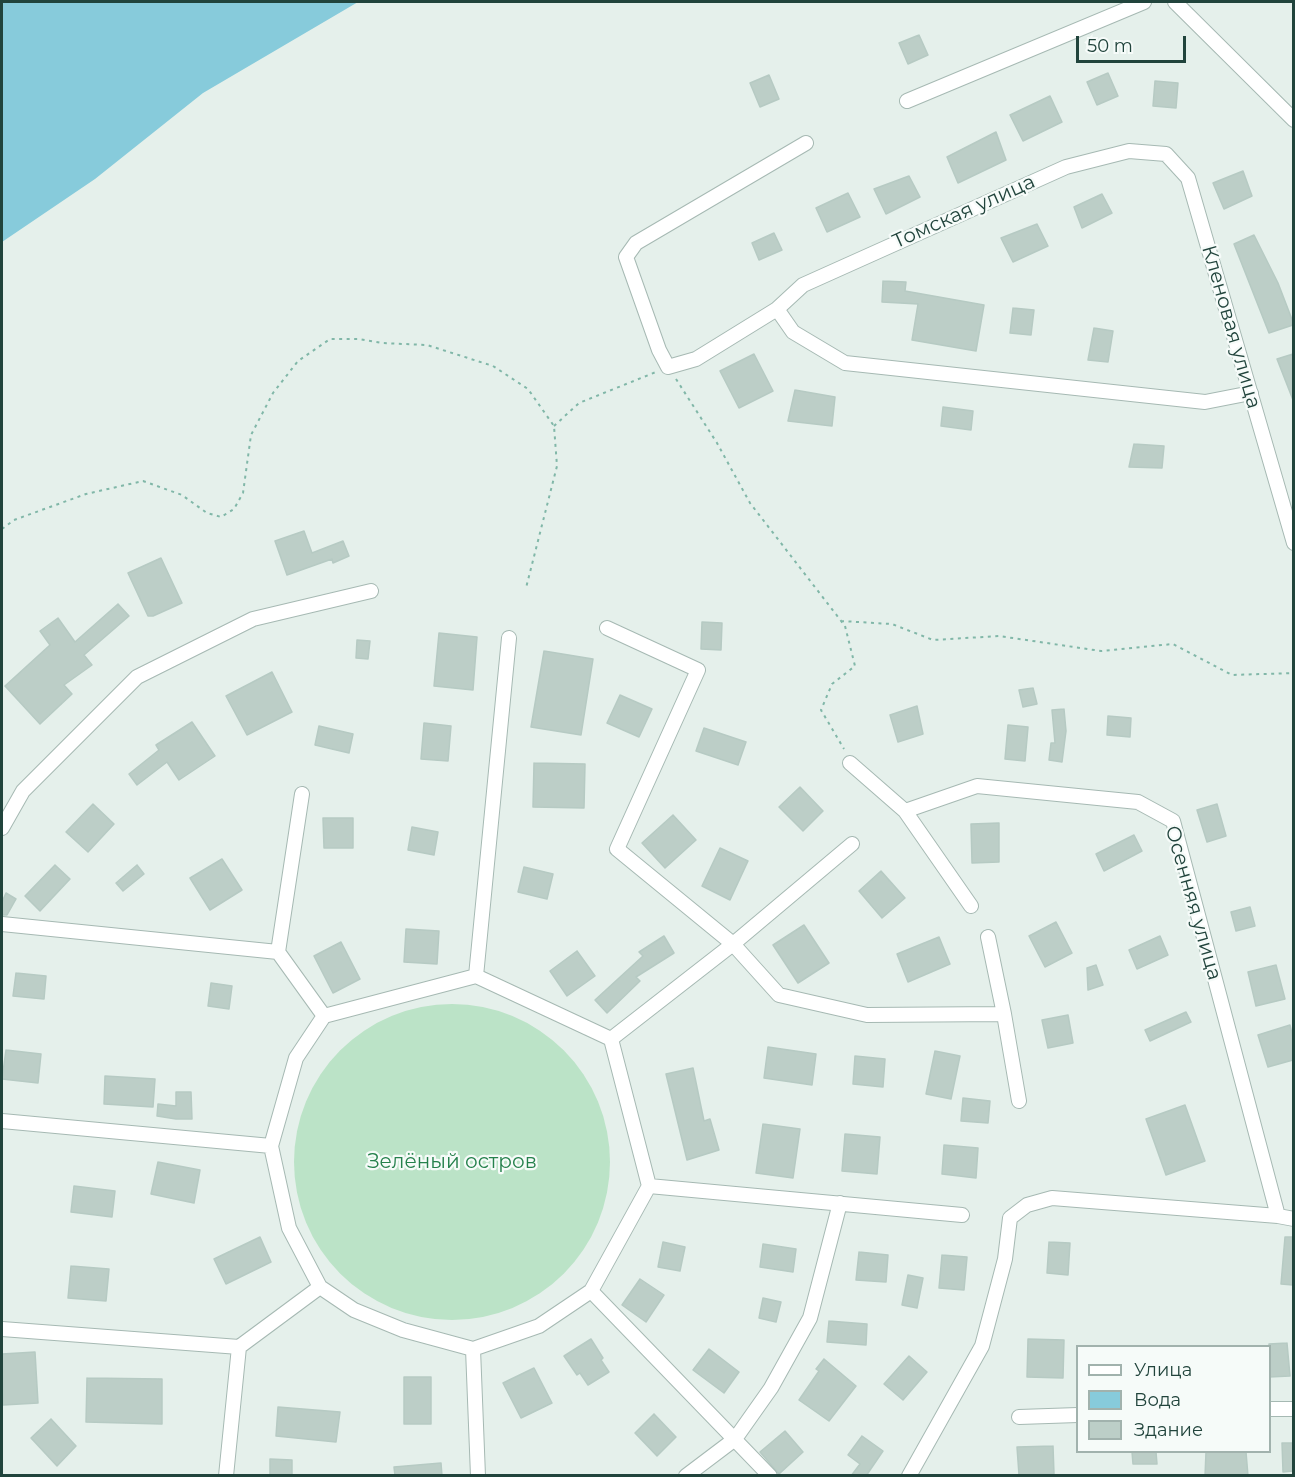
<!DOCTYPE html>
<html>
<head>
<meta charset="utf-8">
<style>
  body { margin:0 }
  #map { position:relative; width:1295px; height:1477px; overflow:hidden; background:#e5f0eb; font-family:Montserrat,sans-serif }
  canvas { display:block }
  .frame { position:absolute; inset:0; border:3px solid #21443c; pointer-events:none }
  .legend { position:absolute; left:1076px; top:1345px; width:195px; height:108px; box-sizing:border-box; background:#f6fbf9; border:2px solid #a1b2ad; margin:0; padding:8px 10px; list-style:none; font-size:18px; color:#21443c }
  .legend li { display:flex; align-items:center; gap:12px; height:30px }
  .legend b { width:30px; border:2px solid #a1b2ad }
  .scale { position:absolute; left:1076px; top:36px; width:110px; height:27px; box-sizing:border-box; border:3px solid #21443c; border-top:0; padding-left:8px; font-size:18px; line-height:21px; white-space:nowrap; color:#21443c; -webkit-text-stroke:4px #f6fbf9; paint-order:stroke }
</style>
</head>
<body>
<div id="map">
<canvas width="1295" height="1477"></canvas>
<div class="frame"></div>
<ul class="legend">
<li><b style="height:8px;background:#fff"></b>Улица</li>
<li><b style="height:16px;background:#87cbdb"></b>Вода</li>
<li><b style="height:16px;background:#bccec7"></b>Здание</li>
</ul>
<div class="scale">50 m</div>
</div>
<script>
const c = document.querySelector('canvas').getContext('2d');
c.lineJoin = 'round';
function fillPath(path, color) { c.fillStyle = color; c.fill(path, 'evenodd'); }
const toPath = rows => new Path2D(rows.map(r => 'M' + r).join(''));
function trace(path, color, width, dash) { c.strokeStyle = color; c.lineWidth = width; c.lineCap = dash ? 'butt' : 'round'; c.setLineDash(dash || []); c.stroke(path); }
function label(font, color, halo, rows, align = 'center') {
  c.font = font + ' Montserrat,sans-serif'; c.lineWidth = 4.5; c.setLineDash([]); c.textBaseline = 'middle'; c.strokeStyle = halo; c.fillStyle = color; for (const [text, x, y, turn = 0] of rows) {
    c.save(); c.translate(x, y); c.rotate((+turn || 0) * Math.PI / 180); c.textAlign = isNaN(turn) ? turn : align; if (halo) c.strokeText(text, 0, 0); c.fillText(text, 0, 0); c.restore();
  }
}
fillPath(toPath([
  '294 1162a158 158 0 1 1 316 0a158 158 0 1 1-316 0Z'
]), '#bbe3c7');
fillPath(toPath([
  [2,2,358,2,203,93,95,179,2,242]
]), '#87cbdb');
const building = toPath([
  [919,35,928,55,908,64,899,43,919,35],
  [1108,73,1118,96,1097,105,1087,82,1108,73],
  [769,75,779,99,760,107,750,83,769,75],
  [1155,81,1178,83,1176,108,1153,106,1155,81],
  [1050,96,1062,122,1023,141,1010,115,1050,96],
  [996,132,1006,160,958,183,947,157,996,132],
  [1243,171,1252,196,1224,209,1213,183,1243,171],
  [909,176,920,197,886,214,874,189,909,176],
  [848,193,860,217,827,232,816,208,848,193],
  [1102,194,1112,213,1082,228,1074,207,1102,194],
  [1037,224,1048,246,1013,262,1001,238,1037,224],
  [774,233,782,250,759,260,752,243,774,233],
  [1254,235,1278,283,1293,322,1293,325,1269,333,1234,244,1254,235],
  [883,281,906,282,905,291,984,305,976,351,912,340,918,304,882,302,883,281],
  [1013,308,1034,310,1031,335,1010,333,1013,308],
  [1094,328,1113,331,1108,362,1088,360,1094,328],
  [754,354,773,391,739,408,720,371,754,354],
  [1293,354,1293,400,1277,359,1293,354],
  [795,390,835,397,832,426,788,421,795,390],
  [943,407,973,411,971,430,941,426,943,407],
  [1134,444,1164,446,1162,468,1129,467,1134,444],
  [304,531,312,553,343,541,349,556,333,563,332,559,287,575,275,541,304,531],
  [161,558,182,603,153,616,148,616,128,573,161,558],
  [118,604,129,616,84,655,92,665,64,685,72,694,40,724,5,686,50,645,40,631,58,618,75,642,118,604],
  [702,622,722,623,721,650,701,649,702,622],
  [439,633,477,637,473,690,434,686,439,633],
  [357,640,370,641,368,659,356,658,357,640],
  [544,651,593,659,581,735,531,727,544,651],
  [272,672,292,712,247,735,226,696,272,672],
  [1033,688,1037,704,1023,707,1019,690,1033,688],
  [620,695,652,709,639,737,607,723,620,695],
  [917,706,923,734,898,742,890,715,917,706],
  [1064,709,1066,731,1062,762,1049,760,1051,743,1055,743,1052,710,1064,709],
  [1108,716,1131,718,1130,737,1107,735,1108,716],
  [192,722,215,756,179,780,167,762,137,785,129,774,159,750,156,745,192,722],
  [424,723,451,726,448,761,421,759,424,723],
  [1008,725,1028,727,1025,761,1005,759,1008,725],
  [319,726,353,734,349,753,315,745,319,726],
  [704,728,746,742,738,765,696,751,704,728],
  [534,763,585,764,584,808,533,807,534,763],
  [800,787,823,811,803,831,779,807,800,787],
  [93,804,114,824,88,852,66,832,93,804],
  [1217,804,1226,836,1207,842,1197,810,1217,804],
  [673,815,696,840,665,868,642,843,673,815],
  [323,818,353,818,353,848,324,848,323,818],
  [999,823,999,862,972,863,971,824,999,823],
  [412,827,438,832,434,855,408,850,412,827],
  [1134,835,1142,851,1104,871,1096,854,1134,835],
  [720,848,748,861,730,900,702,886,720,848],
  [222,859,242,890,210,910,190,878,222,859],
  [55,865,70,879,40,911,25,896,55,865],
  [137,865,144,874,123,891,116,883,137,865],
  [524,867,553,874,547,899,518,892,524,867],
  [881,871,905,898,882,918,859,891,881,871],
  [6,893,16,899,7,915,2,915,2,902,6,893],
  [1250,907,1255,926,1236,931,1231,912,1250,907],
  [1056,922,1072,953,1045,967,1029,936,1056,922],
  [804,925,829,963,798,983,773,945,804,925],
  [406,929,439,931,437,964,404,962,406,929],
  [664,936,674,953,636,977,640,981,607,1013,595,1000,643,956,639,952,664,936],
  [1160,936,1168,955,1137,969,1129,950,1160,936],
  [939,937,950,964,908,982,897,954,939,937],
  [341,942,360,979,333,993,314,956,341,942],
  [577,951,595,976,567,996,550,971,577,951],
  [1096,965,1103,985,1088,990,1087,968,1096,965],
  [1276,965,1285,999,1256,1006,1248,972,1276,965],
  [16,973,46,976,44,999,13,996,16,973],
  [211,983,232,986,229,1009,208,1006,211,983],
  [1186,1012,1191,1022,1150,1041,1145,1030,1186,1012],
  [1068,1015,1073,1043,1048,1048,1042,1020,1068,1015],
  [1290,1025,1293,1038,1293,1060,1268,1067,1258,1035,1290,1025],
  [768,1047,816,1054,812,1085,764,1078,768,1047],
  [6,1050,41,1054,38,1083,2,1079,6,1050],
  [935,1051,960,1056,951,1099,926,1094,935,1051],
  [855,1056,885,1059,883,1087,853,1084,855,1056],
  [693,1068,704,1121,710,1119,719,1150,687,1160,666,1074,693,1068],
  [105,1076,155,1079,153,1107,104,1104,105,1076],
  [176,1092,191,1092,192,1119,176,1119,157,1116,158,1104,176,1106,176,1092],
  [963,1098,990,1101,988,1123,961,1121,963,1098],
  [1185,1105,1205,1161,1166,1175,1146,1119,1185,1105],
  [763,1124,800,1129,793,1178,756,1173,763,1124],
  [845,1134,880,1137,877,1174,842,1171,845,1134],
  [944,1145,978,1148,976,1178,942,1174,944,1145],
  [158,1162,200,1170,194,1203,151,1194,158,1162],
  [74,1186,115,1191,112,1217,71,1212,74,1186],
  [260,1237,271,1262,226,1284,214,1259,260,1237],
  [1285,1237,1293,1237,1293,1285,1281,1284,1285,1237],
  [663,1242,685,1247,680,1271,658,1267,663,1242],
  [1049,1242,1070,1243,1068,1275,1047,1273,1049,1242],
  [763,1244,796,1249,793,1272,760,1267,763,1244],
  [859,1252,888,1255,886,1282,856,1280,859,1252],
  [942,1255,967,1257,964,1290,939,1288,942,1255],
  [71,1266,109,1269,106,1301,68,1298,71,1266],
  [908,1275,923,1278,917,1308,902,1305,908,1275],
  [640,1279,664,1295,646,1322,622,1305,640,1279],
  [763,1298,781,1302,776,1322,759,1318,763,1298],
  [829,1321,867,1324,866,1345,827,1342,829,1321],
  [591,1339,603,1358,601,1360,609,1372,588,1385,580,1373,577,1375,564,1356,591,1339],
  [1028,1339,1064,1340,1063,1378,1027,1377,1028,1339],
  [1287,1343,1290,1376,1269,1377,1269,1344,1287,1343],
  [709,1349,739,1372,724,1393,693,1370,709,1349],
  [35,1352,38,1403,3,1405,2,1354,35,1352],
  [909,1356,927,1372,903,1400,884,1384,909,1356],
  [824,1359,856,1386,829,1421,799,1400,819,1371,816,1369,824,1359],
  [534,1368,552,1403,521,1418,503,1383,534,1368],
  [404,1377,431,1377,431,1424,404,1424,404,1377],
  [87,1378,162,1379,162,1424,86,1422,87,1378],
  [278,1407,340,1412,336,1442,276,1436,278,1407],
  [654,1414,676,1437,657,1456,635,1433,654,1414],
  [51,1419,76,1446,57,1466,31,1438,51,1419],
  [785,1431,803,1452,779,1474,760,1452,785,1431],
  [862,1436,883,1451,866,1476,851,1476,860,1464,848,1455,862,1436],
  [1282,1443,1293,1443,1293,1471,1283,1472,1282,1443],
  [1053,1446,1054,1474,1019,1475,1017,1447,1053,1446],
  [1132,1452,1156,1452,1157,1464,1133,1464,1132,1452],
  [1206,1452,1246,1452,1248,1476,1205,1476,1206,1452],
  [270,1459,292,1460,292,1476,270,1476,270,1459],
  [441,1463,442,1476,395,1476,394,1467,441,1463]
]);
fillPath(building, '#bccec7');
trace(building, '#b6cac3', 1.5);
const minor = toPath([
  [1175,2,1294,120],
  [907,101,1144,2],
  [806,143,636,243,626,257,659,350,668,367,696,359,777,309,793,332,845,363,1205,402,1251,393],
  [777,309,803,285,1066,167,1129,151,1166,154,1188,178,1294,543],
  [607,628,698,670,617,849,733,944,779,995,867,1015,1004,1014],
  [850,763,905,811,971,906],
  [302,794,278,952,324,1016],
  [905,811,977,786,1138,802,1173,821,1278,1216],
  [2,828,23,791,137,677,253,619,371,591],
  [2,924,278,952],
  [988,937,1004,1014,1019,1101],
  [476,976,611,1039,649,1186,591,1291,539,1326,473,1349,403,1330,354,1310,320,1287,289,1228,271,1146,296,1058,324,1016,476,976],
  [476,976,509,638],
  [611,1039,733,944,852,844],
  [2,1121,271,1146],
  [649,1186,962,1215],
  [591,1291,770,1476],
  [2,1329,239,1347,320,1287],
  [473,1349,478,1476],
  [1270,1409,1294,1409],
  [1019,1417,1078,1415],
  [226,1476,239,1347],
  [686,1476,735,1439,771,1388,810,1318,840,1203],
  [909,1476,982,1346,1005,1259,1010,1218,1027,1205,1052,1198,1278,1216,1294,1219]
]);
trace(minor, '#a6b9b3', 16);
trace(toPath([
  [676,379,717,443,750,503,845,626,855,666,832,684,821,710,844,749],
  [554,426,579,403,656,372],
  [2,529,14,520,86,494,143,481,182,495,207,513,221,517,234,509,243,493,251,435,273,393,298,361,330,339,358,339,382,343,427,345,493,366,528,389,554,426,557,466,526,588],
  [841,621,892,624,933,640,999,636,1101,651,1173,644,1232,675,1294,673]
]), '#81b7a8', 2, [3, 4.5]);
trace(minor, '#fff', 14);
label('20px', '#21443c', '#f6fbf9', [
  ["Томская улица",964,212,-24],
  ["Кленовая улица",1231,327,74],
  ["Осенняя улица",1193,903,74]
]);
label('20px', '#25814c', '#f6fbf9', [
  ["Зелёный остров",452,1162]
]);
</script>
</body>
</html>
